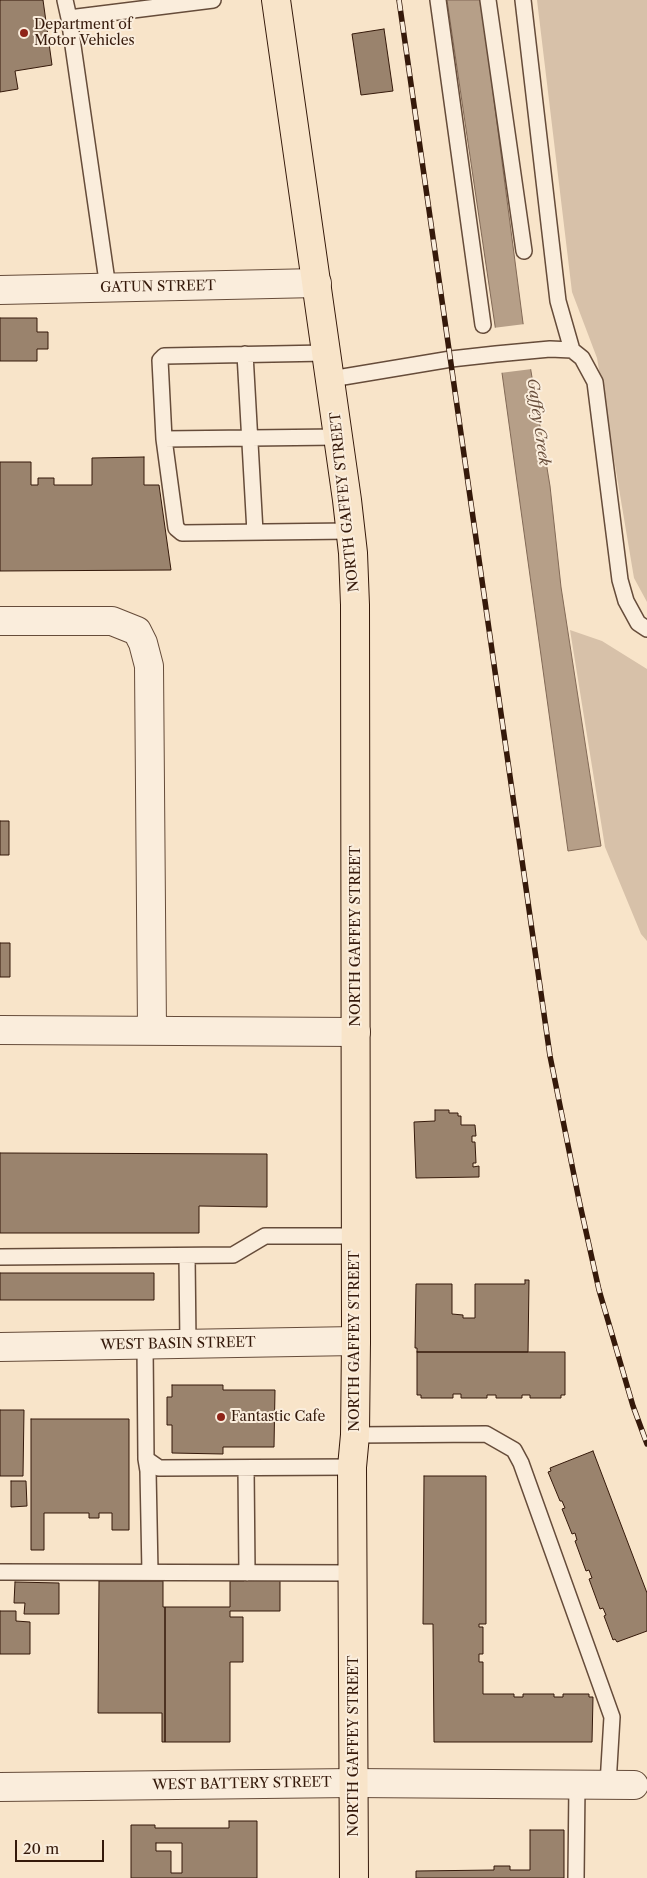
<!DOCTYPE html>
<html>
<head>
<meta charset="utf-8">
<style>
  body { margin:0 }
  #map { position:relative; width:647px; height:1878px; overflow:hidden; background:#f8e4c9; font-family:"Libre Caslon Text",serif }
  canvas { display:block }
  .scale { position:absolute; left:15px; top:1840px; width:89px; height:22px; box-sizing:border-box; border:2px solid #35190a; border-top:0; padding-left:6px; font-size:15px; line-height:18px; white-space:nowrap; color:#35190a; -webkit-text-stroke:4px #faeddc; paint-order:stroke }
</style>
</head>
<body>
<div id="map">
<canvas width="647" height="1878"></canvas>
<div class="scale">20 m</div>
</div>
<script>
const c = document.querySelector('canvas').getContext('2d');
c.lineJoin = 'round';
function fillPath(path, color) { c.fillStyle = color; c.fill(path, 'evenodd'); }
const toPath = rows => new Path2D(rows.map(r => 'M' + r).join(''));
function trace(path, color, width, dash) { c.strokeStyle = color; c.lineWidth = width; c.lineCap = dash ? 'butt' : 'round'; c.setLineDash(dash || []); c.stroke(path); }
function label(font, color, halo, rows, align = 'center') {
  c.font = font + ' "Libre Caslon Text",serif'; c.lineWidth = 4; c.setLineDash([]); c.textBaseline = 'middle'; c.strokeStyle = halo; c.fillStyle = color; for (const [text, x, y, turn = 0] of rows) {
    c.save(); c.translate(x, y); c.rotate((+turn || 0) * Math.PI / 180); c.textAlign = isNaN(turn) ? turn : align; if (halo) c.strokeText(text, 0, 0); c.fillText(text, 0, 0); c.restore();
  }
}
fillPath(toPath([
  [537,0,647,0,647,602,634,578,597,358,572,292],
  [570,630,602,641,647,669,647,941,641,934,605,847]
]), '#d7c1a9');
const water = toPath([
  [447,0,481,0,523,323,550,486,561,587,601,846,568,851,502,373,447,0]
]);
fillPath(water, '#b69f88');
trace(water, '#826956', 1);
fillPath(toPath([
  [525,324,532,369,500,373,493,328]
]), '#f8e4c9');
const building = toPath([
  [0,0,43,0,52,65,15,71,18,89,0,92,0,0],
  [384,29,393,91,361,95,352,34,384,29],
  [0,318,37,318,37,332,48,332,48,349,37,349,37,361,0,361,0,318],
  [144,457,144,485,159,485,171,570,0,571,0,462,31,462,31,485,38,485,38,478,54,478,54,485,92,485,92,458,144,457],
  [0,821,9,821,9,855,0,855,0,821],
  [0,943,10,943,10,977,0,977,0,943],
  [435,1110,449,1110,449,1113,458,1113,458,1116,461,1116,461,1125,475,1125,476,1136,472,1136,472,1142,475,1142,476,1163,473,1163,473,1167,479,1166,479,1177,416,1178,414,1122,435,1121,435,1110],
  [0,1153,267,1154,267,1207,199,1206,199,1233,0,1233,0,1153],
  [0,1273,154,1273,154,1300,0,1300,0,1273],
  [525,1280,529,1280,528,1352,417,1352,417,1348,415,1348,416,1284,452,1284,452,1314,463,1315,463,1318,475,1318,475,1284,525,1284,525,1280],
  [417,1352,565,1352,565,1395,561,1395,561,1398,530,1398,530,1395,522,1395,522,1398,496,1398,496,1395,487,1395,487,1398,461,1398,461,1394,453,1394,453,1398,421,1398,421,1395,417,1395,417,1352],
  [172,1385,223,1385,223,1390,275,1390,274,1447,223,1447,223,1454,172,1453,172,1425,167,1425,167,1397,172,1397,172,1385],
  [0,1410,24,1410,23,1476,0,1476,0,1410],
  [31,1419,129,1419,129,1530,112,1530,112,1513,99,1513,99,1518,89,1518,89,1513,44,1513,44,1550,31,1550,31,1419],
  [593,1451,647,1593,647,1631,617,1642,615,1639,613,1640,604,1616,606,1615,603,1608,600,1609,589,1579,592,1578,589,1570,586,1571,575,1541,577,1540,575,1533,572,1534,562,1509,565,1508,562,1501,560,1501,548,1472,551,1471,550,1468,593,1451],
  [424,1476,486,1476,486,1624,479,1624,479,1627,483,1627,483,1654,479,1654,479,1662,483,1662,483,1694,514,1694,514,1697,523,1697,523,1694,554,1694,554,1697,563,1697,563,1694,589,1694,589,1697,593,1697,592,1742,434,1742,433,1624,423,1624,424,1476],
  [11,1481,26,1481,27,1506,11,1507,11,1481],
  [244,1578,280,1578,280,1611,230,1611,230,1617,243,1617,243,1662,230,1662,230,1742,165,1742,165,1607,230,1607,230,1581,244,1581,244,1578],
  [99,1581,163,1581,163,1607,165,1607,165,1742,162,1742,162,1713,98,1713,99,1581],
  [15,1582,59,1583,59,1614,24,1614,25,1603,14,1603,15,1582],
  [0,1611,16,1611,16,1621,30,1622,30,1654,0,1654,0,1611],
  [229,1821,257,1821,257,1878,131,1878,131,1825,155,1825,155,1828,229,1828,229,1821],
  [156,1843,182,1843,182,1873,171,1873,171,1851,156,1851,156,1843],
  [530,1830,564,1830,564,1878,416,1878,416,1871,494,1870,494,1866,510,1866,510,1870,530,1870,530,1830]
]);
fillPath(building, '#9a836d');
trace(building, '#35190a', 1);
const lane = toPath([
  [65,0,69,18],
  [438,0,483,325],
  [488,0,524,251],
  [523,0,558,301,572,350,582,358,595,382,620,580,626,601,638,623,647,629],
  [108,288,69,18,213,0],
  [245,354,255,532],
  [331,379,451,359,496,354,550,349,572,350],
  [338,437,164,439,176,528,182,533,350,531],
  [164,439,160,360,164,356,327,353],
  [187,1256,188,1344],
  [0,1257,233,1255,265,1236,356,1236],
  [145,1345,146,1459,148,1471,150,1572],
  [355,1435,486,1434,514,1450,521,1463,612,1717,608,1784],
  [146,1459,159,1468,352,1467],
  [246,1468,247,1573],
  [0,1572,354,1573],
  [576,1878,577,1784]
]);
const street = toPath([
  [0,290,317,283],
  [0,621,112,621,137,631,143,643,149,666,152,1030],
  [0,1030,356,1032],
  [0,1347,356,1341],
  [0,1787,352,1783,634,1785]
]);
const primary = toPath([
  [276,0,347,500,353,553,355,605,356,1341,355,1435,352,1467,354,1878]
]);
trace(lane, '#664c3a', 18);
trace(street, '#664c3a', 30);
trace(primary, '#35190a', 30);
trace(lane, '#faeddc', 15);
trace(street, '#faeddc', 28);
trace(primary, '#f8e4c9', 28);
const rail = toPath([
  [399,0,550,1056,579,1200,599,1290,633,1406,647,1444]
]);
trace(rail, '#35190a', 5.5);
trace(rail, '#faeddc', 4, [11]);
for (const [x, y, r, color] of [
  [24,33,5,"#8f2418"],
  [221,1417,5,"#8f2418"]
]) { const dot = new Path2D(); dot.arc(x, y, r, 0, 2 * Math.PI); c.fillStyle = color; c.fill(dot); trace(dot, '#faeddc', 2); }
label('14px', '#35190a', '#faeddc', [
  ["Department of",34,25],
  ["Motor Vehicles",34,41],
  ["Fantastic Cafe",231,1417]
], 'left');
label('14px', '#35190a', '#faeddc', [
  ["GATUN STREET",158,287,-1],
  ["NORTH GAFFEY STREET",345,502,-96],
  ["NORTH GAFFEY STREET",356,936,-90],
  ["NORTH GAFFEY STREET",355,1341,-90],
  ["WEST BASIN STREET",178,1344,-1],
  ["NORTH GAFFEY STREET",354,1746,-90],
  ["WEST BATTERY STREET",242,1784,-1]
]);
label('italic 15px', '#694f3c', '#faeddc', [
  ["Gaffey Creek",538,422,82]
]);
</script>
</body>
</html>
